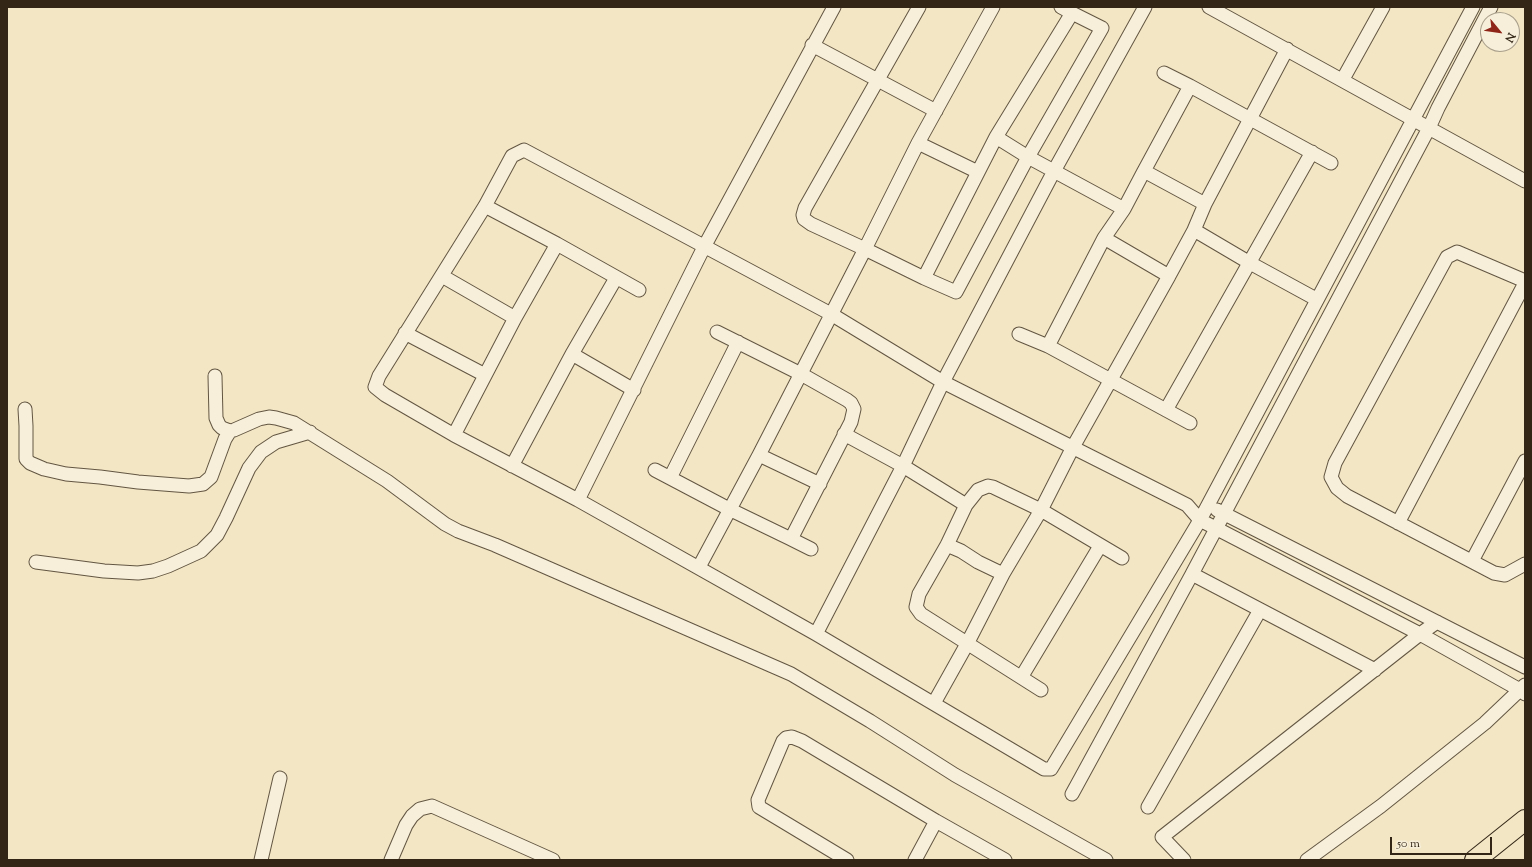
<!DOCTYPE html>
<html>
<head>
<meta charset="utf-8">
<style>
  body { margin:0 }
  #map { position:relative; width:1532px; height:867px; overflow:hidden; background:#f2e6c5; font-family:"Sorts Mill Goudy",serif }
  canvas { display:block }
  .frame { position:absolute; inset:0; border:8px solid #332616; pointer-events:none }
  .north { position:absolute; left:1480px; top:12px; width:40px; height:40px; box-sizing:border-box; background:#f7efd9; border:1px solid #a99f8b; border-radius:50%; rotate:119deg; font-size:11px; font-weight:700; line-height:16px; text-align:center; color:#332616 }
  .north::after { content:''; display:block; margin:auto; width:14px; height:18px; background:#8f2418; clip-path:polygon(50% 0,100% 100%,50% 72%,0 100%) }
  .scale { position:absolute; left:1390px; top:837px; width:102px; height:18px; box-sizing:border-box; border:2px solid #332616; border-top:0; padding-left:5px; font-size:12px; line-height:14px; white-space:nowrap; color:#332616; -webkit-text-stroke:3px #f7efd9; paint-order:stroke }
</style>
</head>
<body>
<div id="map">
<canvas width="1532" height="867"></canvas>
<div class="frame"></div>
<div class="north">N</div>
<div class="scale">50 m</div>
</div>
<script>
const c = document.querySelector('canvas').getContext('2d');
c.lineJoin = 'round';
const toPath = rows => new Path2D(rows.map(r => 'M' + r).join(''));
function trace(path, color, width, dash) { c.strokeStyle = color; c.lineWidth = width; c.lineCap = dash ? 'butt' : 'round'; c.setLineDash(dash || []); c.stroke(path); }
const minor = toPath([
  [993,7,918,143,865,249,924,278,996,137],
  [1061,7,1072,13,996,137,1028,157,1124,209,1144,171,1205,204,1194,230,1250,263,1316,299],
  [1209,7,1525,181],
  [1473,7,1200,520,1051,769,1044,769,816,634,578,500,454,435,385,395,375,387,379,376,485,206,512,156,524,150,831,314,943,382,1187,505,1200,520,1420,634,1520,690,1525,694],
  [812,45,936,111],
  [1164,73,1190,86],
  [1343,79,1383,7],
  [918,143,978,172],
  [1144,171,1190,86,1331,163],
  [1205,204,1287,49],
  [485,206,557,244,639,290],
  [1124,209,1104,238,1169,276,1194,230],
  [1104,238,1048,346,1190,423],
  [442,276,515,318],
  [924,278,956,292,1028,157,1102,28,1072,13],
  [1525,281,1457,252,1447,257,1335,463,1331,477,1337,488,1347,496,1494,573,1505,575,1525,564],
  [405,333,485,375],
  [1019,334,1048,346],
  [572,354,634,390],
  [215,376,216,418,219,425,222,428,230,431,234,430,259,419,269,417,276,418,294,423,387,481,445,524,458,531,495,545,791,674,870,721,955,775,1106,860],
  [25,409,26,426,26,459,30,463,44,469,66,474,100,477,138,482,189,486,203,484,211,477,225,439,230,431],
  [1166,410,1312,152],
  [844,434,903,466,966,505,978,490,988,486,993,487,1041,510,1122,558],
  [454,435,515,318,557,244],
  [759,455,820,484],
  [512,466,572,354,616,278],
  [655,470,729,509,791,539,851,422,854,409,851,403,847,400,801,374,717,332],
  [670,478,738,342],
  [578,500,704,247,834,7],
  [966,505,947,545,919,594,916,607,921,614,1041,690],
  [1217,510,1525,667],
  [1398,523,1525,283],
  [791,539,811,549],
  [947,545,961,551,978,562,1003,574],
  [1472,561,1525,461],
  [36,562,104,571,138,573,153,571,168,566,201,551,217,535,226,518,249,468,261,452,276,442,310,432],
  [699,567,759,455,865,249,811,224,804,219,803,215,805,208,919,7],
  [1192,574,1429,128,1438,108,1491,7],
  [816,634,903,466,943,382,1054,171,1145,7],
  [1022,676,1100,546],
  [934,703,967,644,1003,574,1041,510,1073,447,1169,276],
  [1072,794,1192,574,1375,670],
  [1148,807,1260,610],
  [261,860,280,778],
  [391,860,406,825,412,816,420,809,432,806,553,860],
  [847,860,759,807,758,800,783,741,786,738,792,737,802,741,936,821,1005,860],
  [915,860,936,821],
  [1184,860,1162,837,1420,634,1437,622],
  [1307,860,1381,806,1485,723,1525,685]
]);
const highway = toPath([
  [1475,860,1525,820]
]);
trace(minor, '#635642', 15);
trace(highway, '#332616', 22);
trace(minor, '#f7efd9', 13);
trace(highway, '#f2e6c5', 20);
</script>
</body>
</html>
